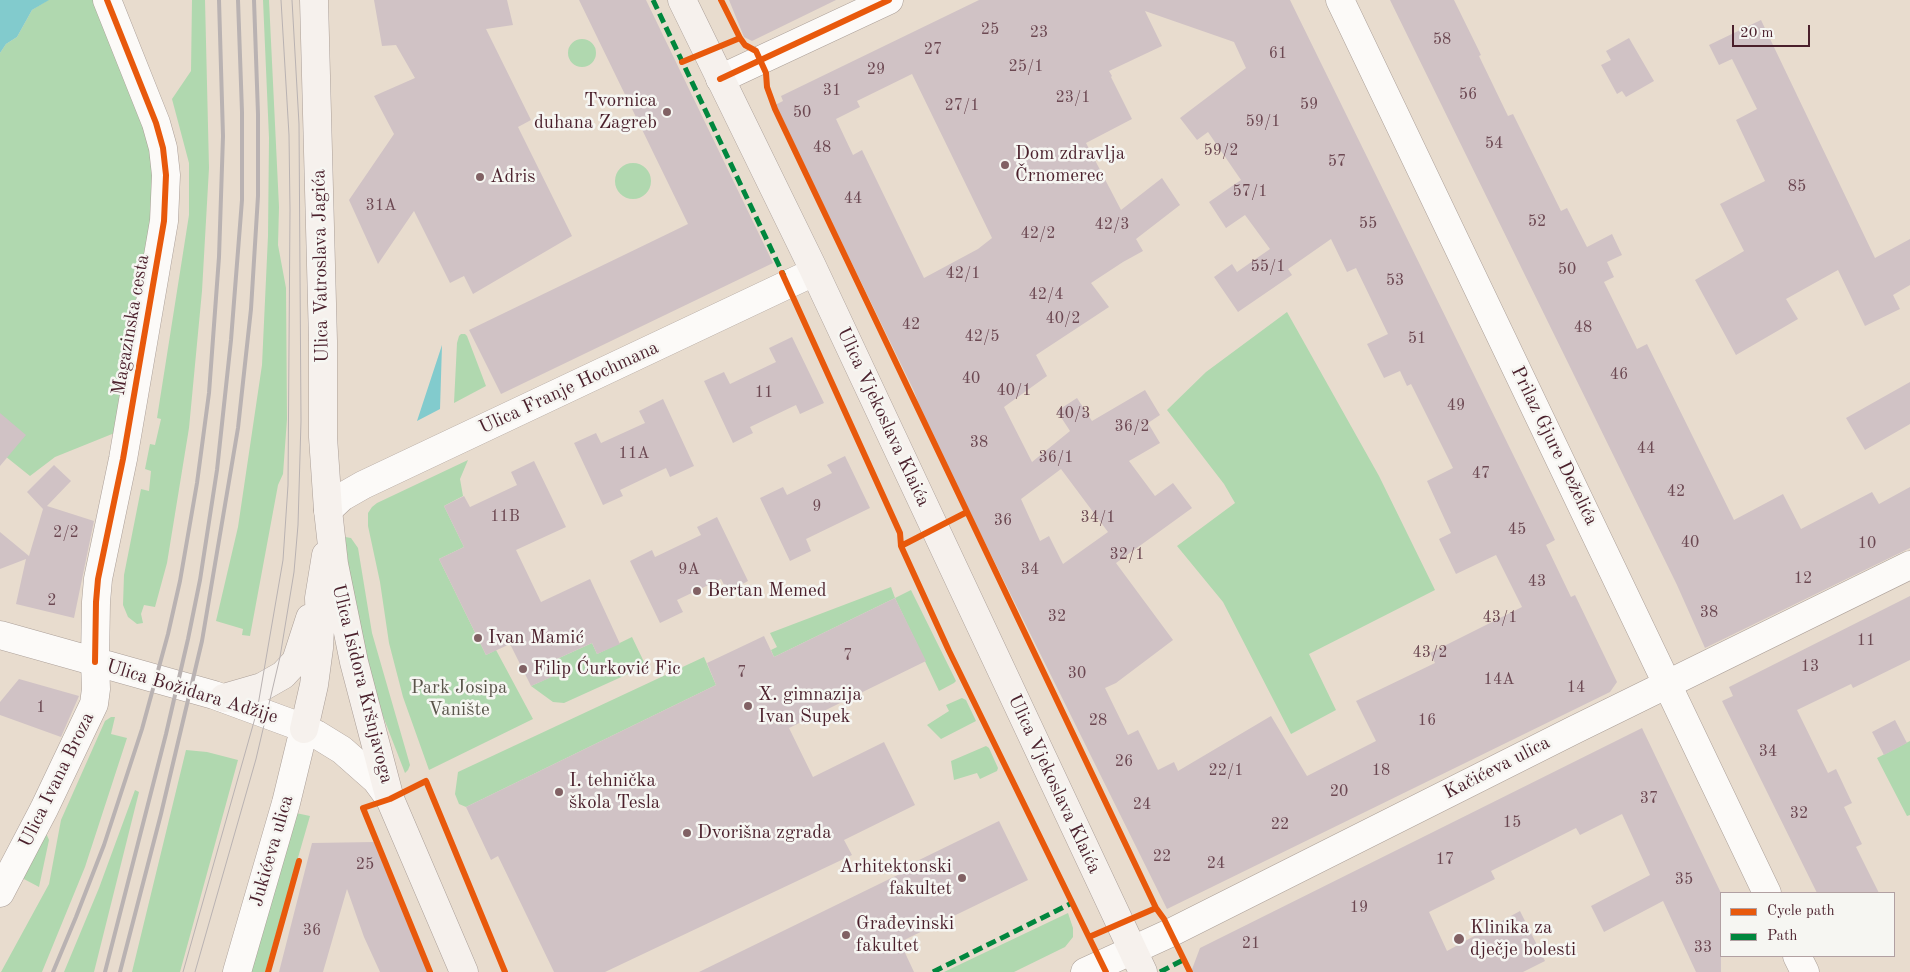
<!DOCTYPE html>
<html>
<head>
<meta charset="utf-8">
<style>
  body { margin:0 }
  #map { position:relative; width:1910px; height:972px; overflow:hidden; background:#e8dcce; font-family:"Old Standard TT",serif }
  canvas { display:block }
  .legend { position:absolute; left:1720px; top:892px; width:175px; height:65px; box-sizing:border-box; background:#f6f6f2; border:1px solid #b1a0a2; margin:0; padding:6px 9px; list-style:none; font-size:15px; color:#4a1f2b }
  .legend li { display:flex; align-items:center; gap:10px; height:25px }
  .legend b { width:25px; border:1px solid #b1a0a2 }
  .scale { position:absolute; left:1732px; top:25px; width:78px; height:22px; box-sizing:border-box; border:2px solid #4a1f2b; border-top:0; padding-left:6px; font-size:15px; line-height:18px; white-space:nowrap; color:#4a1f2b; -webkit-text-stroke:4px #f6f6f2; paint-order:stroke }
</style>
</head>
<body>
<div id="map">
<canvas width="1910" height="972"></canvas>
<ul class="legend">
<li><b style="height:6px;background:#e8590c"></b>Cycle path</li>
<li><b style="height:6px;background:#00873e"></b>Path</li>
</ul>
<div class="scale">20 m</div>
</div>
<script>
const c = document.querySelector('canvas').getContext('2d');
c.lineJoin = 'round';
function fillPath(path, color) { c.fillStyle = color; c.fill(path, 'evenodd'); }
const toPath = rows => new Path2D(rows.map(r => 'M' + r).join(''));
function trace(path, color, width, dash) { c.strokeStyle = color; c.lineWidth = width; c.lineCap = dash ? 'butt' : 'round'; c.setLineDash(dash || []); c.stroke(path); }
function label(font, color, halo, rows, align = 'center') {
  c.font = font + ' "Old Standard TT",serif'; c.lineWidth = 5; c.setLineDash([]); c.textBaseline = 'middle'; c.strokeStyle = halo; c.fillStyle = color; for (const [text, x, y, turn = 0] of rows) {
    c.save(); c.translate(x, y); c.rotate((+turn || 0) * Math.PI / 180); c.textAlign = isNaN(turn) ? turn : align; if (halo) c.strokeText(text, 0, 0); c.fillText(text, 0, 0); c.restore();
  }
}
fillPath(toPath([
  [48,0,93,0,134,100,153,153,156,198,122,430,55,457,30,476,0,452,0,53,6,44,17,37,32,10],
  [192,0,205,0,209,168,202,291,189,428,167,563,155,607,144,605,141,614,143,623,137,624,128,617,123,605,124,575,141,489,149,491,151,471,145,469,150,444,155,445,161,419,157,418,189,215,189,163,172,99,191,71],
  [263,0,269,0,279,207,278,245,286,288,287,419,283,474,278,485,250,636,242,635,243,629,216,621,238,527,262,365,268,236,269,138],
  '568 53a14 14 0 1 1 28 0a14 14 0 1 1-28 0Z',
  '615 181a18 18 0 1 1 36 0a18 18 0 1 1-36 0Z',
  [1287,312,1379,476,1435,590,1309,654,1336,710,1291,734,1223,602,1177,546,1235,503,1224,484,1167,410,1206,372],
  [461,334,465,334,467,336,486,386,454,403,457,343,459,336],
  [468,460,460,479,463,496,444,506,464,547,439,559,486,655,496,650,533,719,429,770,403,697,389,643,380,582,368,526,368,513,372,507,377,503],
  [345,537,351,538,358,548,372,633,410,765,408,770,405,773,381,711,370,676,351,585],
  [891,587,895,598,911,590,956,681,954,683,939,691,895,598,774,657,771,650,777,647,770,633],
  [632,637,644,662,639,669,564,703,553,702,531,686,553,676,548,663,592,643,597,654],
  [704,657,716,685,466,807,459,804,455,794,458,772],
  [962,698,966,700,976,721,941,739,927,725,949,711,946,705],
  [111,717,115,717,111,734,127,738,85,867,42,972,1,972,49,884,61,820,105,721],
  [1910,741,1910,815,1907,816,1877,758],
  [986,746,989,748,998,768,997,771,980,779,977,773,954,780,951,761],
  [186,750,207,752,238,760,180,972,132,972],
  [135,790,139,792,94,972,64,972,99,888],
  [296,813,310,816,265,972,250,972],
  [46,833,49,840,39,887,22,878],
  [1068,913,1073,928,1073,937,1065,947,1014,972,944,972]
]), '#b0d8af');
fillPath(toPath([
  [0,0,49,0,32,10,17,37,6,44,0,53],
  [442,345,440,409,417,421]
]), '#82cbcd');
fillPath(toPath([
  [374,0,507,0,513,25,486,29,531,120,518,127,572,236,473,294,464,276,450,283,414,211,378,264,349,200,394,134,374,96,415,78,396,45,382,46],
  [579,0,646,0,773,263,501,394,469,330,688,224],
  [729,0,836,0,752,41,744,37],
  [979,0,1290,0,1555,540,1546,545,1571,597,1575,595,1617,682,1610,692,1167,909,926,424,914,391,775,105,783,101,781,96],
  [1145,11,1234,42,1246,68,1180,118,1197,140,1208,132,1241,180,1209,202,1226,228,1245,215,1270,249,1237,272,1232,264,1214,277,1238,312,1292,275,1288,269,1331,239,1347,272,1356,268,1388,334,1367,344,1384,378,1400,371,1407,386,1411,384,1453,468,1427,481,1451,533,1439,539,1456,574,1496,555,1522,607,1430,653,1435,663,1356,701,1376,741,1307,776,1271,716,1178,771,1174,762,1158,770,1138,730,1128,735,1105,688,1116,683,1173,640,1116,563,1192,508,1173,483,1155,496,1129,461,1160,443,1148,423,1160,415,1145,390,1092,421,1077,398,1057,411,1070,431,1032,462,1004,407,1047,376,1036,355,1109,307,1091,283,1123,262,1143,251,1136,239,1180,205,1162,178,1121,210,1086,143,1132,119,1111,77,1112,76,1109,71,1162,46],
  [912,74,992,238,978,249,924,278,862,150,853,155,836,119,860,107,857,101],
  [1061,469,1108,532,1063,564,1049,536,1040,541,1021,499],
  [1390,0,1454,0,1481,55,1479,56,1508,116,1513,114,1561,211,1567,208,1587,247,1612,234,1622,255,1607,262,1614,277,1604,282,1637,349,1647,344,1734,520,1783,494,1801,529,1872,492,1879,504,1910,487,1910,548,1705,648,1677,585],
  [1761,20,1875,258,1910,239,1910,285,1893,295,1900,309,1865,326,1838,270,1786,299,1798,319,1736,355,1695,280,1744,251,1720,204,1765,181,1736,120,1757,109,1732,59,1719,65,1709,45],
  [1629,38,1654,81,1626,97,1622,91,1617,94,1601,65,1611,60,1606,51],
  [792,337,824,403,800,414,796,405,750,427,753,433,733,443,704,381,724,372,730,384,776,362,769,348],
  [1910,382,1910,424,1865,450,1846,418],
  [663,399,694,466,670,477,666,468,620,490,623,496,603,505,574,443,596,433,601,443,645,423,639,411],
  [0,413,26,435,0,466],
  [845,456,870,508,806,539,811,551,790,561,760,498,783,487,787,495,832,473,827,465],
  [534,461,566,527,516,550,541,602,590,579,620,644,597,654,592,643,548,663,554,676,531,686,510,644,486,655,439,559,464,547,444,506,464,496,470,507,517,485,511,472],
  [54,465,71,481,47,506,94,521,74,618,16,604,26,559,0,569,0,532,29,556,43,509,27,492],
  [717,517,748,581,728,592,721,579,677,600,683,612,660,623,630,561,652,550,655,557,701,535,697,527],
  [1910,596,1910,660,1853,688,1851,684,1797,710,1828,773,1836,769,1852,803,1844,807,1862,844,1856,847,1879,893,1817,893,1722,701,1733,696,1729,687],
  [895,598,926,661,789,728,813,777,884,742,915,805,844,840,852,855,605,972,554,972,498,856,491,860,466,807,716,685,707,663,764,636,774,657],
  [19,679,79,696,61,737,0,715,0,702],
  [1895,720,1907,743,1884,755,1872,732],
  [1642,728,1721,893,1721,972,1696,972,1663,901,1604,932,1591,906,1650,875,1622,814,1580,835,1576,828,1491,871,1495,879,1429,912,1447,951,1520,911,1545,961,1523,972,1191,972,1200,948],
  [999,821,1028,880,900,942,914,972,699,972,916,866,915,862],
  [374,842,406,921,429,972,380,972,364,937,347,889,323,972,279,972,312,843]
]), '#d0c2c5');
const minor = toPath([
  [720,79,889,0],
  [328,510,342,497,363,485,814,272],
  [0,893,44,809,94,704,96,689,95,662]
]);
const tertiary = toPath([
  [1340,0,1767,893],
  [0,635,214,695,293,724,316,734,342,750,376,780,390,799],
  [95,662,96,602,98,579,123,459,164,221,166,175,163,148,156,123,107,0],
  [1797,956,1805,972],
  [237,972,286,803,304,729],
  [1085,972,1170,933,1574,730,1910,565]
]);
const secondary = toPath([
  [314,0,323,341,323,437,328,510,334,564,354,662,390,799,464,972],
  [682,0,811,264,1143,972],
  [224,698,262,687,283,675,296,661,310,618],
  [304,729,314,685,319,648,320,629,319,598,326,555]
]);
trace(minor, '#ab9f98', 29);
trace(tertiary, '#ab9f98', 29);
trace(secondary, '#ab9f98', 29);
trace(minor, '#fcfaf8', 28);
trace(tertiary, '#fcfaf8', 28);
trace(secondary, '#f6f1ed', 28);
trace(toPath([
  [183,972,257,711,283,560,288,485,290,210,289,135,281,0],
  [195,972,256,759,280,657,294,572,298,525,301,421,299,124,292,0]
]), '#b9b2b2', 1);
trace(toPath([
  [53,972,76,917,104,845,142,729,168,634,180,581,197,483,209,393,219,257,223,136,219,0],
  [105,972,166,734,188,639,200,580,217,470,231,340,242,200,242,112,238,0],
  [120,972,161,814,202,641,238,428,251,309,258,196,258,114,254,0]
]), '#b9b2b2', 4);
trace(toPath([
  [653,0,784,276],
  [933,972,1074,902],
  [1160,972,1183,960]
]), '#00873e', 5, [10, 5]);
trace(toPath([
  [721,0,740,38,745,45,756,51,766,73,767,87,775,109,1156,908,1164,919,1190,972],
  [682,62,740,38],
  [720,79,889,0],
  [782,273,900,533,901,546,949,651,1106,972],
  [901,546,967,512],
  [95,662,96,602,98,579,123,459,164,221,166,175,163,148,156,123,107,0],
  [1089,937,1156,908],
  [268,972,299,861],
  [430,972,363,808,390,799,426,781,505,972]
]), '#e8590c', 6);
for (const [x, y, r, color] of [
  [667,112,5,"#816164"],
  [1005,165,5,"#816164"],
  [480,177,5,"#816164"],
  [697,591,5,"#816164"],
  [478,638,5,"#816164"],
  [523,669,5,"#816164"],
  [748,706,5,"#816164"],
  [559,792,5,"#816164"],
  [687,833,5,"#816164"],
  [962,878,5,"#816164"],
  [846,935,5,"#816164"],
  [1459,939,6,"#816164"]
]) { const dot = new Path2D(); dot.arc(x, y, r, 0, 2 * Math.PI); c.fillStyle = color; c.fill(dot); trace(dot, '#f6f6f2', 2); }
label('16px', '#6c4852', null, [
  ["25",990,30],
  ["23",1039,33],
  ["58",1442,40],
  ["27",933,50],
  ["61",1278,54],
  ["25/1",1026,67],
  ["29",876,70],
  ["31",832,91],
  ["56",1468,95],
  ["23/1",1073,98],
  ["59",1309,105],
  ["27/1",962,106],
  ["50",802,113],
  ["59/1",1263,122],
  ["54",1494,144],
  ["48",822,148],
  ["59/2",1221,151],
  ["57",1337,162],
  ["85",1797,187],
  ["57/1",1250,192],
  ["44",853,199],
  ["31A",381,206],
  ["52",1537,222],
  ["55",1368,224],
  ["42/3",1112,225],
  ["42/2",1038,234],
  ["55/1",1268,267],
  ["50",1567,270],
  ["42/1",963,274],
  ["53",1395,281],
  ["42/4",1046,295],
  ["40/2",1063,319],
  ["42",911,325],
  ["48",1583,328],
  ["42/5",982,337],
  ["51",1417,339],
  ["46",1619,375],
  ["40",971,379],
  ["40/1",1014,391],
  ["11",764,393],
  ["49",1456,406],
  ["40/3",1073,414],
  ["36/2",1132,427],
  ["38",979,443],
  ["44",1646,449],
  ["11A",634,454],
  ["36/1",1056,458],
  ["47",1481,474],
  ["42",1676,492],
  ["9",817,507],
  ["11B",505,517],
  ["34/1",1098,518],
  ["36",1003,521],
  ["45",1517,530],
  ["2/2",66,533],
  ["40",1690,543],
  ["10",1867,544],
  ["32/1",1127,555],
  ["9A",689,570],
  ["34",1030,570],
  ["12",1803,579],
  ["43",1537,582],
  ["2",52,601],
  ["38",1709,613],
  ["32",1057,617],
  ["43/1",1500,618],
  ["11",1866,641],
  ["43/2",1430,653],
  ["7",848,656],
  ["13",1810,667],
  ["7",742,673],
  ["30",1077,674],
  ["14A",1499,680],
  ["14",1576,688],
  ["1",41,708],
  ["28",1098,721],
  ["16",1427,721],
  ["34",1768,752],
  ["26",1124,762],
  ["22/1",1226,771],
  ["18",1381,771],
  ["20",1339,792],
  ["37",1649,799],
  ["24",1142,805],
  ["32",1799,814],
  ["15",1512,823],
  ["22",1280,825],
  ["22",1162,857],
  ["17",1445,860],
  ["24",1216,864],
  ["25",365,865],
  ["35",1684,880],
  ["19",1359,908],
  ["36",312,931],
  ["21",1251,944],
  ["33",1703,948]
]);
label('19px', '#4a1f2b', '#f6f6f2', [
  ["Tvornica",657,101,"right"],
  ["duhana Zagreb",657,123,"right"],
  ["Dom zdravlja",1015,154],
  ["Črnomerec",1015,176],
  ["Adris",490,177],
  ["Bertan Memed",707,591],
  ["Ivan Mamić",488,638],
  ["Filip Ćurković Fic",533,669],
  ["X. gimnazija",758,695],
  ["Ivan Supek",758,717],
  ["I. tehnička",569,781],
  ["škola Tesla",569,803],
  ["Dvorišna zgrada",697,833],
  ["Arhitektonski",952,867,"right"],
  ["fakultet",952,889,"right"],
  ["Građevinski",856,924],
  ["fakultet",856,946],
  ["Klinika za",1470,928],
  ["dječje bolesti",1470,950]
], 'left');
label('19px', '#4a1f2b', '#f6f6f2', [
  ["Ulica Vatroslava Jagića",321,266,-91],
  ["Magazinska cesta",131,325,-80],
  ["Ulica Franje Hochmana",569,388,-25],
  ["Ulica Vjekoslava Klaića",883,417,65],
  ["Prilaz Gjure Deželića",1554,446,64],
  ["Ulica Isidora Kršnjavoga",362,684,76],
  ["Ulica Božidara Adžije",192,692,17],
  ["Kačićeva ulica",1497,768,-27],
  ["Ulica Ivana Broza",57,780,-64],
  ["Ulica Vjekoslava Klaića",1054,784,65],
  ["Jukićeva ulica",272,851,-74]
]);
label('19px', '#5b554b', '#f6f6f2', [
  ["Park Josipa",459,688],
  ["Vanište",459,710]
]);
</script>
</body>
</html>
